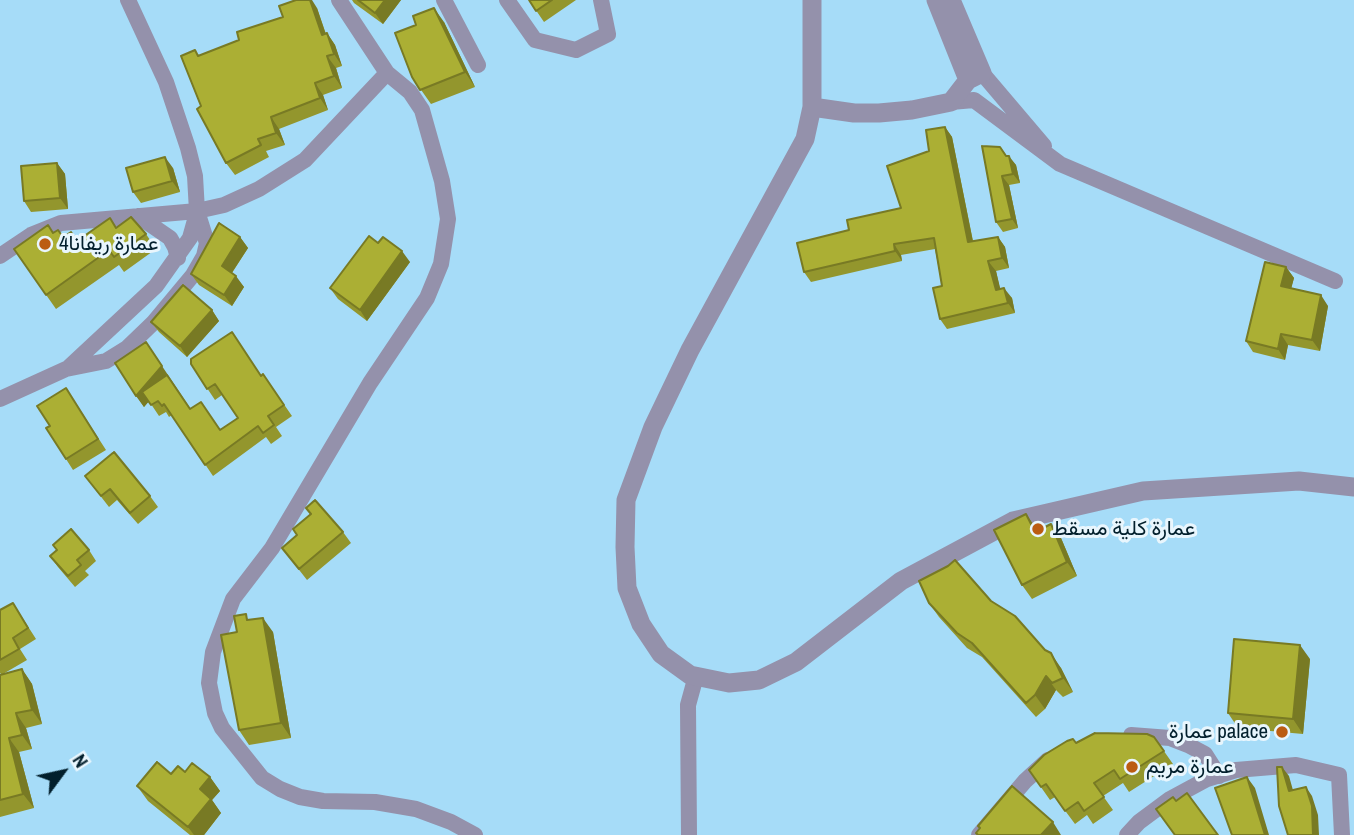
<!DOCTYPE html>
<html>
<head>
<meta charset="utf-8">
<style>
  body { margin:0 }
  #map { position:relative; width:1354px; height:835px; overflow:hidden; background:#a6dcf8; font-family:"Archivo Narrow",sans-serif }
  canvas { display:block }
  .north { position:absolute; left:28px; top:737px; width:70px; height:70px; -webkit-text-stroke:5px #e9f6fd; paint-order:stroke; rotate:57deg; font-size:19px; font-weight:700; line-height:28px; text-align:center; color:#021f2c }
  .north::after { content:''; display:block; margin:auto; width:24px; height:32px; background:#021f2c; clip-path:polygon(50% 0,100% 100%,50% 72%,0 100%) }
</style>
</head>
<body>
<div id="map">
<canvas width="1354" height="835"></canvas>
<div class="north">N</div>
</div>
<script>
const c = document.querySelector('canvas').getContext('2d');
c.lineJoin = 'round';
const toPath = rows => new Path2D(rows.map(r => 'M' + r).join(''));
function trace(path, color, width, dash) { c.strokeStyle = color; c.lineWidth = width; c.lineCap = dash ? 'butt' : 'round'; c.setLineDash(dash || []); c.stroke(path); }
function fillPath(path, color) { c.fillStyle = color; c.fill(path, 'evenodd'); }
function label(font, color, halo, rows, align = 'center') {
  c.font = font + ' "Archivo Narrow",Vazirmatn,sans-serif'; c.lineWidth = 6; c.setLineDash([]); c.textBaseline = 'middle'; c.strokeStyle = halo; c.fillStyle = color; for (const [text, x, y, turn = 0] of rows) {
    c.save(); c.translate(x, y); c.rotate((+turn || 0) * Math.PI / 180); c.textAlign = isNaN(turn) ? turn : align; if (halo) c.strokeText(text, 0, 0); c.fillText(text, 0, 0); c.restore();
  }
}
trace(toPath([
  [339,0,387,73,410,92,422,110,442,181,448,219,441,264,427,298,370,383,272,548,233,599,213,652,209,683,215,713,222,728,262,778,280,789,300,797,323,801,375,802,416,809,451,822,475,835],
  [444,0,478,65],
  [507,0,535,40,576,50,608,34,601,0],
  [982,73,1044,146],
  [951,102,974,100,1060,164,1335,281],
  [138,216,170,238,175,247,178,258],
  [0,256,31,235,61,223,197,211,224,205,259,189,305,160,387,73],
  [68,368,156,286,190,238,197,213],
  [0,399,66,369,106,361,127,348,153,323,193,275,204,256,207,243,197,211,195,176,188,148,166,82,128,0],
  [1131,735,1170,738,1188,745,1205,754,1219,776],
  [689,835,688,705,696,676],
  [979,835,1025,781,1048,760],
  [1127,835,1139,822,1170,799,1207,779,1236,770,1296,765,1339,775,1342,835]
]), '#9491ab', 16);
trace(toPath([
  [812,0,812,107,805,139,690,350,653,427,626,500,625,547,627,588,641,624,661,654,690,675,729,683,759,680,796,662,901,581,1013,521,1143,491,1299,481,1354,487],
  [936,0,968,80],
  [812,107,854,113,879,113,912,110,951,102,968,80,982,73,951,0]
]), '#9491ab', 19);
fillPath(toPath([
  [352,0,401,0,383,24,354,3],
  [529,0,576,0,544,22],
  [317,8,326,34,327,33,335,45,342,66,336,68,342,88,323,95,328,110,279,129,285,145,266,151,269,157,235,175,226,163,201,106,199,56],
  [444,22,475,87,431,104,412,77],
  [945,127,952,137,973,241,998,237,1005,247,1009,268,996,271,1000,289,1012,298,1015,313,947,329,940,319,942,286,935,249,901,255,902,261,811,282,804,272,849,230,901,208,929,151],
  [982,146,1007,156,1016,165,1020,183,1009,185,1018,228,1003,232,996,222],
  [57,163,65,174,68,209,31,212,24,201],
  [173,168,180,192,141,203,133,192],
  [116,228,146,234,156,249,124,272,119,265,56,309,14,249,53,233,63,237,77,241],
  [240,237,248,248,232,273,244,287,232,306,199,285,191,274],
  [378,243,410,262,367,321,338,299,330,288],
  [1286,267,1294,278,1291,288,1328,306,1320,351,1288,345,1285,360,1253,352,1246,341],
  [212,310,219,321,187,357,159,332,151,322],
  [115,363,191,409,220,430,238,418,222,395,215,400,191,364,261,376,263,374,292,416,276,427,282,436,271,444,266,437,213,476,172,415,169,417,166,412,159,416,149,401,144,407],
  [66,388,106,450,73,470,66,459],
  [85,476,150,496,158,507,138,524,117,500,109,507],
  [306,508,343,532,351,543,307,580,282,548,297,535,310,514],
  [1026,514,1037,531,1061,538,1077,576,1032,599,1022,585],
  [89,550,96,561,85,571,89,575,75,587,58,567,50,556],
  [991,601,1061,668,1073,692,1063,697,1056,690,1045,709,1036,717,982,657,967,648,939,617,929,603],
  [13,603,36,639,20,649,27,660,3,674,22,669,32,684,42,724,26,728,32,749,19,752,34,808,0,817,0,675,1,674,0,673,0,610],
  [250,620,273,632,291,738,249,745,239,730,237,632],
  [1310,659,1303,734,1238,728,1228,713],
  [1154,737,1173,764,1129,792,1123,783,1103,796,1113,810,1093,824,1087,815,1075,824,1055,797,1050,800,1029,770,1076,743],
  [185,772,210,777,220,791,212,800,221,813,204,835,190,835,148,801,137,786,171,774]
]), '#93962d');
fillPath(toPath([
  [310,0,312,0,317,8,330,47,322,35],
  [385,0,401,0,383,24,375,13],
  [434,8,444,22,475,87,465,72],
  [327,33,335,45,342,66,334,54],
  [327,56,336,68,342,88,334,76],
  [315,83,323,95,328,110,320,98],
  [271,117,279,129,285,145,276,133],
  [945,127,952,137,975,252,968,242],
  [1000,147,1007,156,1009,156,1016,165,1020,183,1013,174],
  [165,157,173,168,180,192,172,181],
  [57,163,65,174,68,209,60,198],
  [1002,176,1009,185,1018,228,1012,219],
  [240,237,248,248,229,277,222,266],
  [998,237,1005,247,1009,268,1002,258],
  [894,244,901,255,902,261,895,251],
  [402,251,410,262,367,321,360,310],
  [988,261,996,271,1003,300,996,290],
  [1286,267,1294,278,1289,297,1281,286],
  [236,276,244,287,232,306,224,295],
  [1004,288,1012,298,1015,313,1008,303],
  [1321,295,1328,306,1320,351,1312,340],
  [212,310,219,321,187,357,180,346],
  [1281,334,1288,345,1285,360,1278,349],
  [146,342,198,420,169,378,144,407,136,396],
  [1026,514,1036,528,1045,546,1035,532],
  [1051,524,1061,538,1077,576,1067,562],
  [263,618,273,632,291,738,281,723],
  [1300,645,1310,659,1303,734,1293,719],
  [1051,653,1061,668,1073,692,1063,678],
  [22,669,32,684,42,724,32,710],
  [1046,676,1056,690,1045,709,1035,695],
  [16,713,26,728,32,749,22,735],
  [9,738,19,752,34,808,23,794],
  [1282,767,1289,776,1296,801,1289,791],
  [210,777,220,791,212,800,221,813,204,835,194,835,188,827,200,789],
  [1247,777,1255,788,1269,835,1265,835],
  [1306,787,1312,796,1318,815,1319,835,1313,835],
  [1053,822,1061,835,1041,835]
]), '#787a24');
const building = toPath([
  [296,0,310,0,322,35,327,33,334,54,327,56,334,76,315,83,320,98,271,117,276,133,258,139,261,145,226,163,197,109,201,106,181,56,195,50,198,56,239,40,237,32,283,17,279,6,296,0],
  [358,0,385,0,375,13,358,0],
  [529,0,552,0,536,11,529,0],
  [434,8,465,72,420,90,412,77,395,33,416,25,413,16,434,8],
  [945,127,968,242,998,237,1002,258,988,261,996,290,1004,288,1008,303,940,319,933,288,942,286,934,238,894,244,895,251,804,272,797,243,849,230,847,220,901,208,887,166,929,151,926,130,945,127],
  [982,146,1000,147,1006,156,1009,156,1013,174,1002,176,1012,219,996,222,982,146],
  [165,157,172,181,133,192,126,168,165,157],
  [57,163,60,198,24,201,21,166,57,163],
  [131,217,146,234,114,257,109,250,46,295,14,249,48,225,53,233,58,230,63,237,71,232,77,241,110,218,116,228,131,217],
  [219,223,240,237,222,266,236,276,224,295,191,274,219,223],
  [369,236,378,243,383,237,402,251,360,310,330,288,369,236],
  [1265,262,1286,267,1281,286,1321,295,1312,340,1281,334,1278,349,1246,341,1265,262],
  [183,285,212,310,180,346,151,322,183,285],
  [232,332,261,376,263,374,284,405,268,416,274,425,263,433,258,426,205,465,164,404,162,406,158,401,151,405,142,392,167,375,190,409,201,402,220,430,238,418,215,384,207,389,191,364,191,359,232,332],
  [146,342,162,366,136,396,115,363,146,342],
  [66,388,98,439,66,459,46,428,50,426,37,406,66,388],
  [114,452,150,496,130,513,110,489,101,496,85,476,114,452],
  [315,500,343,532,299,569,282,548,297,535,293,529,311,514,306,508,315,500],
  [1026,514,1035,532,1051,524,1067,562,1022,585,994,530,1026,514],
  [71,529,89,550,77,560,81,565,68,576,50,556,57,550,53,545,71,529],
  [955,560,991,601,1015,616,1045,650,1051,653,1063,678,1052,683,1046,676,1035,695,1026,703,972,643,957,633,929,603,919,581,948,566,955,560],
  [13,603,28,628,13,638,19,649,0,660,0,610,13,603],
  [246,614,247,620,263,618,281,723,239,730,221,635,237,632,234,616,246,614],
  [1234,639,1300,645,1293,719,1228,713,1234,639],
  [22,669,32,710,16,713,22,735,9,738,23,794,0,800,0,675,22,669],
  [1095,733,1147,734,1154,737,1164,751,1120,779,1114,770,1094,783,1104,797,1084,811,1078,802,1065,811,1046,784,1041,787,1029,770,1044,755,1067,741,1073,739,1076,743,1095,733],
  [157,762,171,774,178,766,185,772,192,763,210,777,200,789,211,799,188,827,137,786,157,762],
  [1277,767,1282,767,1289,791,1306,787,1312,806,1313,835,1288,835,1279,806,1277,767],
  [1247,777,1265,835,1232,835,1215,788,1247,777],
  [1012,786,1053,822,1041,835,978,835,976,833,980,828,978,826,1012,786],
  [1187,793,1218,835,1175,835,1156,809,1173,797,1176,801,1187,793]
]);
fillPath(building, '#abaf34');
trace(building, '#787a24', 2);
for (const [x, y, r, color] of [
  [45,244,7,"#bb5c12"],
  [1038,529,7,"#bb5c12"],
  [1282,732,7,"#bb5c12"],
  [1132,767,7,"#bb5c12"]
]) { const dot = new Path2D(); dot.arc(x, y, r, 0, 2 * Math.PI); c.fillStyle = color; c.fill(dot); trace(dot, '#e9f6fd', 2.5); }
label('21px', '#021f2c', '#e9f6fd', [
  ["عمارة ريفانا4",59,244],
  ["عمارة كلية مسقط",1052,529],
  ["عمارة palace",1268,732,"right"],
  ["عمارة مريم",1146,767]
], 'left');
</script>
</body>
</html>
